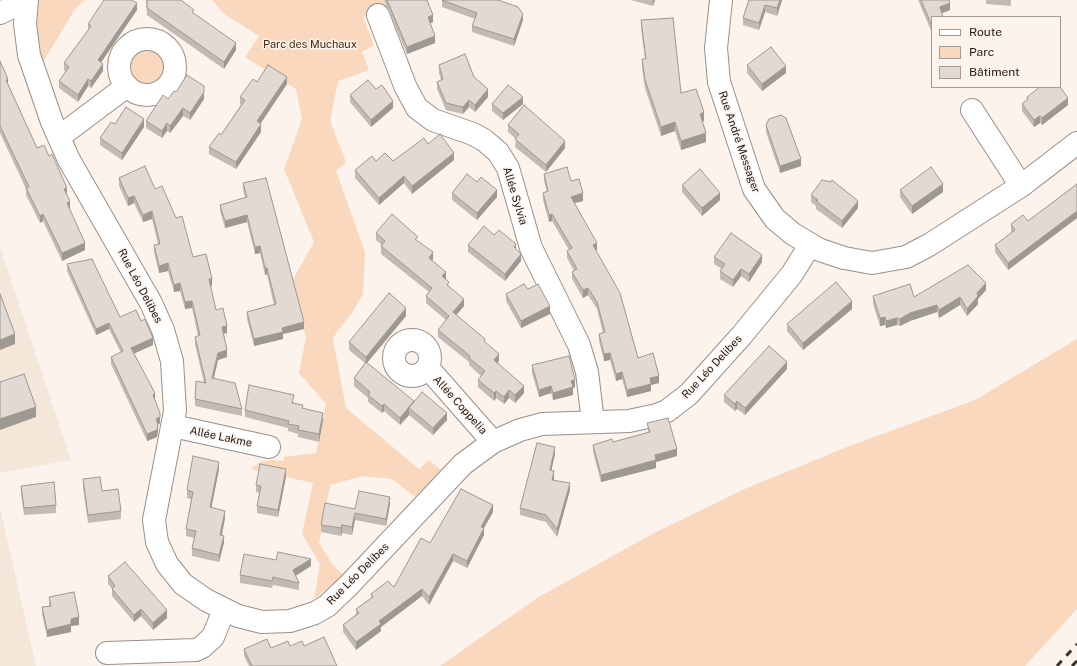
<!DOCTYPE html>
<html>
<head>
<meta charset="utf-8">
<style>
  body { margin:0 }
  #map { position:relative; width:1077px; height:666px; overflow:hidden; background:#fcf3ec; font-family:"Public Sans",sans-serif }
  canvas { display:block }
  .legend { position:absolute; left:931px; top:16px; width:130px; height:72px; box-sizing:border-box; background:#fcf3ec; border:1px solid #a29c97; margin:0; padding:5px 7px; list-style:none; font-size:12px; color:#1c1917 }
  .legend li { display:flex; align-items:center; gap:8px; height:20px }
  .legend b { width:20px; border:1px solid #a29c97 }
</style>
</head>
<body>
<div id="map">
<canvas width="1077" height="666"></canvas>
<ul class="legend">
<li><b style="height:5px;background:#fff"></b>Route</li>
<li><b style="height:11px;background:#fad8bd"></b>Parc</li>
<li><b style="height:11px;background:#e1d9d2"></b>Bâtiment</li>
</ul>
</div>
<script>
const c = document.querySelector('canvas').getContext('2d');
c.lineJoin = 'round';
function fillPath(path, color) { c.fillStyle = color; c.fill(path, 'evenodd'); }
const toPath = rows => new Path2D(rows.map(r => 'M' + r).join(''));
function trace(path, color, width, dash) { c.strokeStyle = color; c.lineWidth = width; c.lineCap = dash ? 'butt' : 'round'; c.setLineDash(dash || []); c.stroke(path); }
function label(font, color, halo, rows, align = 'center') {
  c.font = font + ' "Public Sans",sans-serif'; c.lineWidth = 3; c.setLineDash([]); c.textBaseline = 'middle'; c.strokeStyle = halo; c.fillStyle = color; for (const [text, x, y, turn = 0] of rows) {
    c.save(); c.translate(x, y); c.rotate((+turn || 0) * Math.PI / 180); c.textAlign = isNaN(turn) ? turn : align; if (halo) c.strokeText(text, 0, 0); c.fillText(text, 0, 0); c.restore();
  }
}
fillPath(toPath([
  [0,247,71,460,0,473],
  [0,508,36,666,0,666]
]), '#f5e6da');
fillPath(toPath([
  [39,0,85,0,75,9,43,62,36,36],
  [212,0,384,0,388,8,363,17,374,45,362,52,369,70,338,81,330,121,346,162,336,171,365,252,363,294,352,313,336,333,333,340,346,408,419,469,429,460,441,470,415,497,392,479,363,476,330,485,319,543,332,564,344,576,314,599,320,564,302,534,313,483,251,469,260,462,272,460,283,461,284,457,316,453,326,404,299,373,306,337,291,283,314,242,284,169,302,119,296,89,245,57,259,36,223,13],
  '130 66a17 17 0 1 1 34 0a17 17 0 1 1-34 0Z',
  [1077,339,1077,609,1025,666,440,666,537,598,656,532,747,488,847,447,975,400]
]), '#fad8bd');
const minor = toPath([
  [27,0,25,24,29,55,52,122,69,160,151,303,163,330,172,361,175,411,154,520,157,542,167,564,183,584,206,600,238,616,262,622,290,621,315,613,327,606,349,585,463,464,493,442,520,430,542,424,629,421,657,415,667,411,689,394,742,335,792,274,810,245],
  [721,0,716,48,719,82,754,189,775,219,793,234,820,250,844,258,872,263,906,257,929,245,1021,186,1077,143],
  [0,13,27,0],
  [378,15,406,88,417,108,433,120,473,134,484,140,498,152,508,168,531,248,579,345,587,372,593,422],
  '119 67a28 28 0 1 1 56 0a28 28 0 1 1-56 0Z',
  [972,110,1021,186],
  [59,137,127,86],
  '394 358a18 18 0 1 1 36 0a18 18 0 1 1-36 0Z',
  [428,368,493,442],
  [173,426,269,447],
  [107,653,196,650,202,647,213,637,224,610]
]);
trace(minor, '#989089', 24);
trace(minor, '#fff', 22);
trace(toPath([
  [1057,666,1077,644],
  [1072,666,1077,661]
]), '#35322f', 3, [7, 7]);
fillPath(toPath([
  [146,0,181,0,194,13,236,50,224,69,147,15],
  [384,0,427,0,433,22,430,24,435,43,407,54],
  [442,0,523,20,514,46,472,32,472,26,475,19,442,7],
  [631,0,655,0,653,6],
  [749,0,782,0,777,16,765,12,759,30,743,25,743,18],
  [918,0,949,0,950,10,932,17,932,33],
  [986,0,1011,0,1011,6,986,4],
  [137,10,101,62,103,71,91,88,88,86,78,102,59,88,59,81,66,72,64,70,64,63,88,30,88,24],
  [641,20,681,93,704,121,702,122,706,142,681,150,675,131,661,136,645,88,642,68,642,59,645,59,641,29],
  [0,61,8,86,37,148,67,195,69,209,85,250,62,261,43,221,40,223,26,195,26,189,0,133],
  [439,65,474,77,488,97,475,112,469,107,463,114,446,110,437,89,437,82,441,80,439,73],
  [747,65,786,73,762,91,747,73],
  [257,82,287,84,260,124,261,132,236,169,209,154,209,147,221,135,241,105,240,104,240,97],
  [376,89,393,108,371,127,350,102,350,95],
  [176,92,204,99,190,120,183,116,170,133,167,131,162,138,146,128,146,121,168,99],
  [1027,97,1068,105,1042,125,1040,123,1034,127,1022,111,1022,104,1027,100],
  [492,104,523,104,503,120,492,111],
  [115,124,144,127,122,160,100,145,100,138],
  [508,125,565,148,546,172,515,147,516,139,508,132],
  [766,125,801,166,780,173,766,132],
  [428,144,454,160,412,194,404,183,379,205,355,178,355,170,376,161,393,161],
  [544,174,571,181,583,201,574,203,597,250,596,251,638,358,659,383,651,385,651,391,627,397,622,379,616,381,610,360,604,361,599,341,599,334,603,333,597,309,588,295,583,298,572,279,572,272,574,271,567,258,567,251,569,250,552,221,549,222,543,200,543,193,547,192,544,181],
  [119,178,155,189,193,257,212,286,210,286,216,310,227,333,223,334,227,357,218,360,214,378,242,409,242,416,195,406,195,399,204,383,195,344,195,337,198,336,192,308,185,309,180,291,174,292,168,271,159,273,154,252,154,245,158,244,152,219,143,222,134,203,128,206,119,186],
  [243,183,304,329,283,334,283,339,254,346,247,319,247,312,274,305,267,275,265,275,260,253,255,254,247,222,225,228,220,211,220,205,245,198,243,190],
  [1077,184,1077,218,1008,270,995,252,995,245,1012,232,1011,232,1011,224,1028,221],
  [682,185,720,200,702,216,682,192],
  [900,190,943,192,912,214,900,197],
  [452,193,497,197,477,220,452,200],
  [811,195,858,208,842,228,816,209,816,206,811,202],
  [376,233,418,241,433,259,432,260,446,279,449,287,464,306,456,315,485,342,499,361,498,363,524,393,515,403,509,398,504,404,496,398,494,401,478,387,478,380,481,376,469,365,469,362,438,337,438,330,446,320,426,303,426,296,429,292,381,254,381,246,382,245,376,240],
  [494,235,516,249,521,261,505,281,468,252,468,245],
  [714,257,762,262,749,282,741,276,733,287,720,279,720,271,722,269,714,264],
  [67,264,120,317,153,345,134,353,155,400,160,420,160,423,158,424,158,431,157,437,147,441,111,364,111,357,121,353,109,329,96,335,67,271],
  [528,289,550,314,521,328,506,301,506,294],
  [986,290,978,299,978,304,967,316,960,305,939,318,937,312,910,321,900,326,897,325,886,328,885,325,880,326,873,304,873,296,914,297],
  [852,309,803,350,787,331,787,324],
  [406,316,367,363,414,402,447,420,433,435,409,415,400,425,384,411,382,413,368,402,368,398,354,386,354,378,365,363,349,350,349,342],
  [532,365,575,387,573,388,573,395,553,400,551,393,539,397,532,373],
  [787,369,745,415,737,409,735,411,724,402,724,395],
  [294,402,294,403,323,420,319,442,298,437,298,434,288,431,288,428,245,417,245,410],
  [647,423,677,456,656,462,656,468,601,482,593,452,593,445,613,442,648,432],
  [555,454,551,470,554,478,554,480,570,490,557,537,546,522,520,515,520,508],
  [219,469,211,508,225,518,222,536,224,543,219,562,192,556,192,548,194,538,186,536,186,529,191,499,187,498,187,490],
  [286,477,278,517,257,513,257,506,260,493,256,492,256,485],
  [83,479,102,491,121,511,121,519,88,523,83,487],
  [21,486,56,505,56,513,24,515,21,493],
  [390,504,386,526,355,520,352,535,342,533,341,536,321,532,321,525,355,509],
  [493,512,484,528,484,535,467,568,453,561,429,605,422,596,381,627,381,631,356,650,343,632,343,625,356,614,356,609,371,598,371,594,394,587,430,543],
  [276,560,311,566,296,576,299,583,299,590,273,585,272,588,240,583,240,575],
  [108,576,167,618,153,630,141,616,134,622,112,596,112,589,108,584],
  [49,597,79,625,71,626,71,632,47,637,42,614,42,607,49,606],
  [290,646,304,646,337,666,249,666,244,656,244,649,271,648]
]), '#c2bbb5');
fillPath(toPath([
  [653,0,655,0,653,6],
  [780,0,782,0,777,16,777,8],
  [137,3,137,10,98,67,98,60],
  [950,3,950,10,940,14,940,7],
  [765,5,765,12,759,30,759,23],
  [523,14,523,20,514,46,514,39],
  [433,15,433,22,428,24,428,17],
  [435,36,435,43,407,54,407,47],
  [236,43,236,50,224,69,224,62],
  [103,64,103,71,91,88,91,81],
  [786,66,786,73,762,91,762,84],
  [287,77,287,84,257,129,257,121],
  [8,79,8,86,6,80],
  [88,79,88,86,78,102,78,95],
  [488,89,488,97,475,112,475,105],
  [204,92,204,99,190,120,190,113],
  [523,97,523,104,503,120,503,113],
  [1068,98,1068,105,1042,125,1042,118],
  [469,100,469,107,463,114,463,107],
  [393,101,393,108,371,127,371,120],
  [183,108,183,116,170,133,170,126],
  [704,112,704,121,700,123,700,114],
  [1040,116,1040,123,1034,127,1034,120],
  [144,119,144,127,122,160,122,153],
  [675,122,675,131,661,136,661,127],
  [167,123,167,131,162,138,162,131],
  [261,124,261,132,236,169,236,162],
  [706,133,706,142,681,150,681,141],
  [565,141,565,148,546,172,546,165],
  [454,153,454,160,412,194,412,186],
  [801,159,801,166,780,173,780,166],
  [404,176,404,183,379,205,379,198],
  [943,184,943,192,912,214,912,206],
  [67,188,67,195,64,197,64,189],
  [497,190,497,197,477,220,477,213],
  [583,193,583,201,571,204,571,197],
  [720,193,720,200,702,216,702,208],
  [134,196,134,203,128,206,128,198],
  [70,201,70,209,67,210,67,203],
  [858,201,858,208,842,228,842,221],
  [152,211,152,219,143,222,143,215],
  [1077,211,1077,218,1008,270,1008,263],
  [43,214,43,221,40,223,40,216],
  [552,214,552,221,549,222,549,215],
  [247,215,247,222,225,228,225,221],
  [85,243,85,250,62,261,62,253],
  [597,243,597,250,593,253,593,245],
  [516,244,516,251,514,247],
  [260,246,260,253,255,254,255,247],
  [433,252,433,259,429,265,429,258],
  [521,254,521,261,505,281,505,274],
  [762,255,762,262,749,282,749,274],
  [168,263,168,271,159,273,159,266],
  [265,268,267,268,267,275,265,275],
  [741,269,741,276,733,287,733,280],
  [446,272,446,279,442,284,442,276],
  [209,279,212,279,212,286,209,287],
  [180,283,180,291,174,292,174,285],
  [986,283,986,290,978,299,978,304,967,316,967,309,977,293],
  [588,288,588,295,583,298,583,290],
  [960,297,960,305,939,318,939,310],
  [464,299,464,306,453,319,453,312],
  [192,301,192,308,185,309,185,302],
  [852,301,852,309,803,350,803,343],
  [937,305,937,312,910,321,900,326,900,319,910,313],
  [550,306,550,314,521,328,521,321],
  [406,308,406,316,366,364,366,357],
  [885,317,885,325,880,326,880,318],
  [897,318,897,325,886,328,886,321],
  [304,322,304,329,283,334,283,339,254,346,254,339,282,328],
  [109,323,109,329,96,335,96,329],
  [227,326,227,333,222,334,222,327],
  [15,334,15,344,0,350,0,340],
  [153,338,153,345,131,355,131,348],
  [227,350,227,357,218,360,212,385,212,378,218,353],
  [610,353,610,360,604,361,604,354],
  [499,354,499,361,494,367,494,360],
  [787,362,787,369,745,415,745,408],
  [622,372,622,379,616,381,616,374],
  [659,376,659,383,651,385,651,391,627,397,627,390,650,378],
  [575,380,575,387,573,388,573,395,553,400,553,393,571,381],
  [524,386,524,393,515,403,515,395],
  [551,386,551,393,539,397,539,390],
  [509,390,509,398,504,404,504,397],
  [496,391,496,398,494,401,494,393],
  [155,393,155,400,153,402,153,395],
  [414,401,409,408,409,415,400,425,400,418],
  [737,401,737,409,735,411,735,404],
  [384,404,384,411,382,413,382,406],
  [36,407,36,417,0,430,0,419],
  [160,413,160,423,156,426,156,419],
  [323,413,323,420,319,442,319,434],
  [447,413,447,420,433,435,433,428],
  [158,424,158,431,157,437,147,441,147,434],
  [555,447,555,454,550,477,550,470],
  [677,449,677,456,656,462,656,468,601,482,601,475,655,455],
  [219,462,219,469,210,515,210,507],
  [286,469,286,477,278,517,278,510],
  [554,471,554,478,552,487,552,480],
  [570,483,570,490,557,537,557,529],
  [390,497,390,504,386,526,386,519],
  [493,505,493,512,484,528,484,535,467,568,467,561,481,527],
  [225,511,225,518,220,542,220,535],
  [355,513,355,520,352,535,352,527],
  [342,525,342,533,341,536,341,528],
  [224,536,224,543,219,562,219,555],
  [453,554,453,561,429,605,429,597],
  [311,559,311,566,293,577,293,570],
  [422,589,422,596,381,627,381,631,356,650,356,642,379,621],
  [141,609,141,616,134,622,134,615],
  [167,610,167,618,153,630,153,623],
  [79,617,79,625,71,626,71,632,47,637,47,630,71,619]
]), '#9e9893');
const building = toPath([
  [104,0,131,0,137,3,98,60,103,64,91,81,88,79,78,95,59,81,69,67,64,63,91,26,88,24,104,0],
  [147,0,181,0,194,10,192,12,236,43,224,62,147,8,147,0],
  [387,0,427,0,433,15,428,17,435,36,407,47,387,0],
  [442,0,498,0,518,7,523,14,514,39,472,26,477,13,442,0],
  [749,0,780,0,777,8,765,5,759,23,743,18,749,0],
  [921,0,949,0,950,3,940,7,943,17,932,17,932,26,921,0],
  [673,18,681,93,696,89,704,112,700,114,706,133,681,141,675,122,661,127,645,80,642,59,646,59,641,20,673,18],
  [771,47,786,66,762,84,747,65,771,47],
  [465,54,474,77,488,89,475,105,469,100,463,107,446,103,437,82,443,79,439,65,465,54],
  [0,61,8,79,6,80,37,148,44,145,49,156,52,154,67,188,64,189,70,201,67,203,85,243,62,253,43,214,40,216,26,188,29,187,0,126,0,61],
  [268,65,287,77,257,121,261,124,236,162,209,147,219,133,221,135,245,100,240,97,253,79,257,82,268,65],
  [187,75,204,86,204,92,190,113,183,108,170,126,167,123,162,131,146,121,163,95,168,99,174,91,176,92,187,75],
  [368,80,376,89,382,85,393,101,371,120,350,95,368,80],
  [508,85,523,97,503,113,492,104,508,85],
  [1040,87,1060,87,1068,98,1042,118,1040,116,1034,120,1022,104,1028,99,1027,97,1040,87],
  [524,105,565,141,546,165,515,139,519,134,508,125,524,105],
  [126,107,144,119,122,153,100,138,111,122,115,124,126,107],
  [781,115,786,118,801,159,780,166,766,125,769,119,781,115],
  [440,134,454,153,412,186,404,176,379,198,355,170,372,156,376,161,385,153,393,161,424,138,428,144,440,134],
  [145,166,155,189,162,186,176,218,182,216,193,257,206,254,212,279,209,279,216,310,223,308,227,326,222,327,227,350,218,353,212,378,235,383,242,409,195,399,196,381,206,383,195,337,200,335,192,301,185,302,180,283,174,285,168,263,159,266,154,245,160,244,152,211,143,215,134,196,128,198,119,178,145,166],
  [567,167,571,181,579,179,583,193,571,197,597,243,593,245,620,293,638,358,653,353,659,376,650,378,651,384,627,390,622,372,616,374,610,353,604,354,599,334,605,332,597,302,588,288,583,290,572,272,577,269,567,251,572,248,552,214,549,215,543,193,548,191,544,174,567,167],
  [931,167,943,184,912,206,900,190,931,167],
  [700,169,720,193,702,208,682,185,700,169],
  [467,174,477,182,481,177,497,190,477,213,452,193,467,174],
  [266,178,304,322,282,328,283,332,254,339,247,312,276,304,267,268,265,268,260,246,255,247,247,215,225,221,220,205,247,197,243,183,266,178],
  [822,180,831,182,832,180,858,201,842,221,816,201,818,200,811,195,822,180],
  [1077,184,1077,211,1008,263,995,245,1015,230,1011,224,1023,215,1028,221,1077,184],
  [392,214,418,237,415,239,433,252,429,258,446,272,442,276,449,282,447,285,464,299,453,312,485,339,484,341,499,354,494,360,524,386,515,395,509,390,504,397,496,391,494,393,478,380,485,371,469,358,470,356,438,330,449,316,426,296,432,288,381,246,385,241,376,233,392,214],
  [484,226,494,235,499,230,516,244,514,247,521,254,505,274,468,245,484,226],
  [731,233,762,255,749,274,741,269,733,280,720,271,725,264,714,257,731,233],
  [92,259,120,317,136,310,141,321,145,319,153,338,131,348,155,393,153,395,160,413,160,417,156,419,158,424,157,430,147,434,111,357,123,351,109,323,96,329,67,264,92,259],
  [968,265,986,283,977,293,978,296,967,309,960,297,939,310,937,305,910,313,900,319,897,318,886,321,885,317,880,318,873,296,910,284,914,297,968,265],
  [836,282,852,301,803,343,787,324,836,282],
  [524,284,528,289,538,284,550,306,521,321,506,294,524,284],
  [389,293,406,308,366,357,349,342,389,293],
  [0,294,15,334,0,340,0,294],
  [769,346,787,362,745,408,737,401,735,404,724,395,769,346],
  [569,356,575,380,571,381,573,387,553,393,551,386,539,390,532,365,569,356],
  [366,362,414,401,400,418,384,404,382,406,368,395,370,392,354,378,366,362],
  [24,374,36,407,0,419,0,382,24,374],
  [249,385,294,395,292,403,303,405,302,408,323,413,319,434,298,430,299,426,288,424,289,421,245,410,249,385],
  [422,392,447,413,433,428,409,408,422,392],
  [668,418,677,449,655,455,656,460,601,475,593,445,612,439,613,442,650,432,647,423,668,418],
  [537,443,555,447,550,470,554,471,552,480,570,483,557,529,546,515,520,508,537,443],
  [193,456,219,462,210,507,225,511,220,535,224,536,219,555,192,548,196,531,186,529,193,492,187,490,193,456],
  [260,464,286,469,278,510,257,506,261,486,256,485,260,464],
  [100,477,102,491,118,489,121,511,88,515,83,479,100,477],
  [54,482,56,505,24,508,21,486,54,482],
  [461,489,493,505,481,527,484,528,467,561,453,554,429,597,422,589,379,621,381,624,356,642,343,625,359,613,356,609,373,597,371,594,388,581,394,587,421,538,430,543,461,489],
  [359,491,390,497,386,519,355,513,352,527,342,525,341,528,321,525,325,503,355,509,359,491],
  [278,552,311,559,293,570,299,583,273,577,272,581,240,575,244,554,276,560,278,552],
  [125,562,167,610,153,623,141,609,134,615,112,589,115,586,108,576,125,562],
  [74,592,79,617,71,619,71,624,47,630,42,607,51,606,49,597,74,592],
  [324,637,337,666,252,666,244,649,267,639,271,648,288,641,290,646,302,641,304,646,324,637]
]);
fillPath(building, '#e1d9d2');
trace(building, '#9e9893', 1);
label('11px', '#492b0d', '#fcf3ec', [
  ["Parc des Muchaux",310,45]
]);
label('11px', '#1c1917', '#fcf3ec', [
  ["Rue André Messager",739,142,71],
  ["Allée Sylvia",515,196,73],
  ["Rue Léo Delibes",140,286,62],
  ["Rue Léo Delibes",712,367,-47],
  ["Allée Coppelia",460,405,48],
  ["Allée Lakme",221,437,12],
  ["Rue Léo Delibes",358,574,-45]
]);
</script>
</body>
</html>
